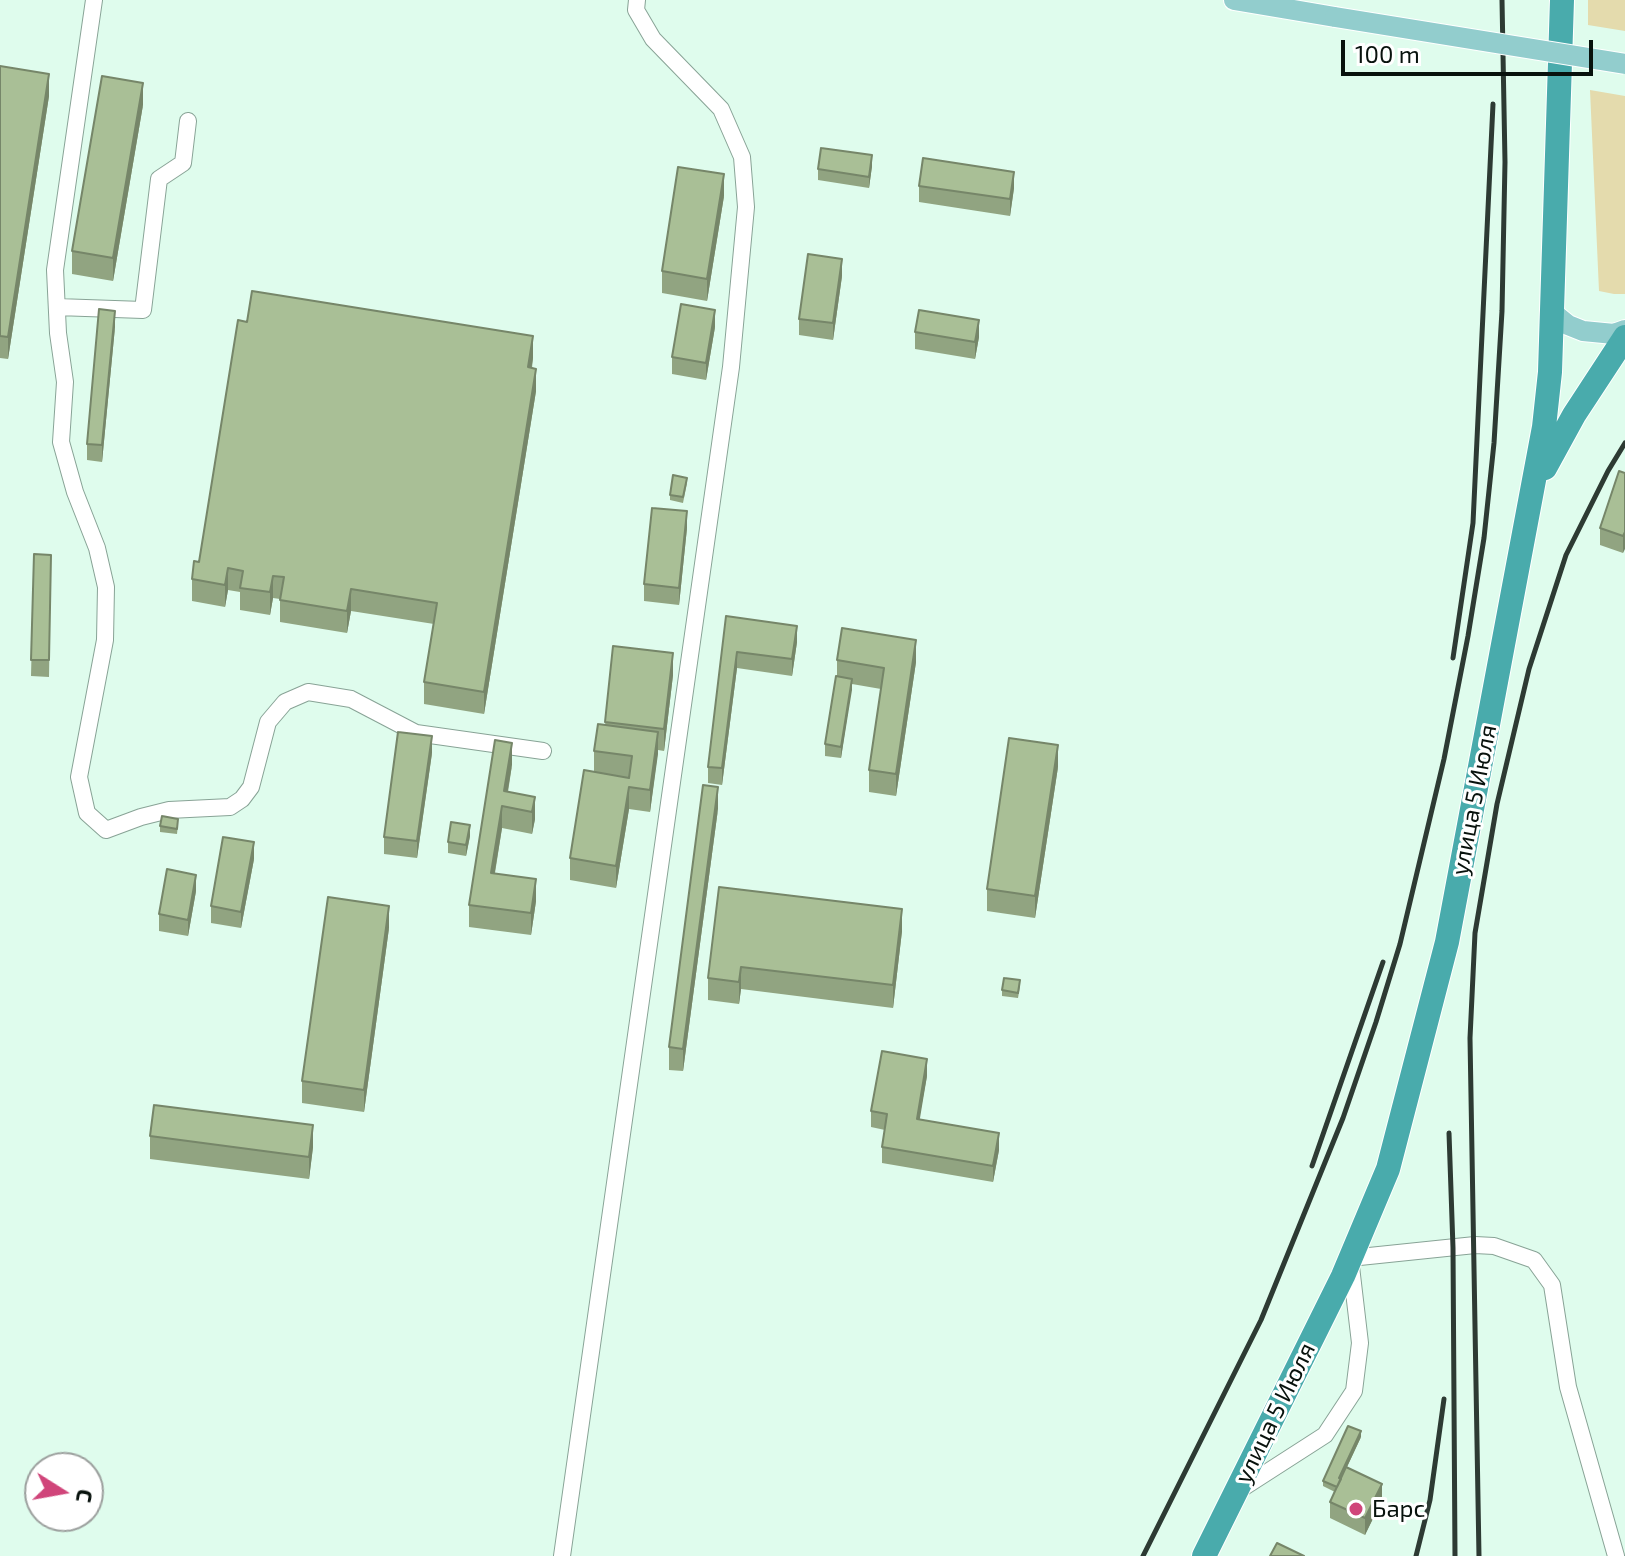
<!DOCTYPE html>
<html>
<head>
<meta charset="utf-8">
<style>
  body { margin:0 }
  #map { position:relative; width:1625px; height:1556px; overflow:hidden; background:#dffced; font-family:"Exo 2",sans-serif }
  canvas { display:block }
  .north { position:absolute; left:24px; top:1452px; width:80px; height:80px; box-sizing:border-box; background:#fff; border:2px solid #9ca09e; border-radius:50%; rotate:101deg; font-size:22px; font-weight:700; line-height:32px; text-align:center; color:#08120d }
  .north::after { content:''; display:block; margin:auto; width:28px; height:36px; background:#d0457a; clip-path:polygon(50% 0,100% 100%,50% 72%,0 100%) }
  .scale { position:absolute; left:1341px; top:40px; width:252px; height:36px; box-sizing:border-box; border:4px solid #08120d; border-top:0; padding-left:10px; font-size:24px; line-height:28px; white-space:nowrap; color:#08120d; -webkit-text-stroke:6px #fff; paint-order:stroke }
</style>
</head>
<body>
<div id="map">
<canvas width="1625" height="1556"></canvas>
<div class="north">С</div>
<div class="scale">100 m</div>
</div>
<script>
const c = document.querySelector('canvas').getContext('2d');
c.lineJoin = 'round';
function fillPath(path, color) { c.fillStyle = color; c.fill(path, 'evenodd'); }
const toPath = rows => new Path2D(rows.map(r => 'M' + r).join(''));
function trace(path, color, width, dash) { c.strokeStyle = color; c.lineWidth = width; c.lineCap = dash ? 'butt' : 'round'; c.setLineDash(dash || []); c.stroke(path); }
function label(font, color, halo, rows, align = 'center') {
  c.font = font + ' "Exo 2",sans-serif'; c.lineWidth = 6; c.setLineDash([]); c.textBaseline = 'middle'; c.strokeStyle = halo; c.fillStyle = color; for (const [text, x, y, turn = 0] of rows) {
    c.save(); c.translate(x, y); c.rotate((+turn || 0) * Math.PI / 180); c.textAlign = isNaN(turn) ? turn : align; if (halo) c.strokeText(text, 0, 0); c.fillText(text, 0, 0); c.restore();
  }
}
fillPath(toPath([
  [1588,0,1625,0,1625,31,1588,25],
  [1590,90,1625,96,1625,294,1614,294,1599,291]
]), '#e4dbad');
const minor = toPath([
  [94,0,55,270,58,333,65,382,61,442,75,492,97,548,106,587,105,640,79,777,87,813,106,830,141,817,169,810,230,807,242,799,251,787,268,722,285,702,308,692,351,699,416,733,543,751],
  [57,307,143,310,159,179,183,163,188,121],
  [1238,1491,1325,1435,1354,1391,1360,1343,1350,1258,1475,1245,1494,1246,1534,1260,1552,1285,1568,1387,1616,1556],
  [562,1556,731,367,746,207,742,157,721,109,653,39,636,10,637,0]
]);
const major = toPath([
  [1234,0,1335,17],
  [1552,312,1568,325,1583,331,1614,334,1625,330]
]);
const highway = toPath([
  [1545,468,1574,415,1625,337],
  [1204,1556,1343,1276,1388,1169,1447,942,1544,427,1550,372,1562,0]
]);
trace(minor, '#88a396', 18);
trace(major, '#fff', 22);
trace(highway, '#fff', 26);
trace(minor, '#fff', 16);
trace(major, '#92cdcd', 20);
trace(highway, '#49abac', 24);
trace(toPath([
  [1453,658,1473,523,1493,104],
  [1449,1133,1453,1248,1455,1556],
  [1312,1166,1383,962],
  [1143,1556,1261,1320,1343,1118,1376,1022,1400,944,1444,759,1468,636,1484,538,1494,443,1502,311,1505,162,1502,0],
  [1416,1556,1430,1500,1444,1399],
  [1479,1556,1470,1038,1475,933,1497,804,1529,669,1566,555,1608,471,1625,443]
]), '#2d3a33', 5);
const majorBridge = toPath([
  [1335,17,1625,64]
]);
trace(majorBridge, '#fff', 22, []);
trace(majorBridge, '#92cdcd', 20);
fillPath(toPath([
  [0,66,49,96,8,359,0,358],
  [143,105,113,281,72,274,72,251],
  [872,166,869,188,818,180,818,169],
  [919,186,1014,188,1010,216,919,202],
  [724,196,707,301,662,293,662,271],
  [842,276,833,340,799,335,799,319],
  [115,327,102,462,87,460,87,444],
  [715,327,706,380,672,374,672,357],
  [915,332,979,337,975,359,915,349],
  [533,358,532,368,536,391,484,714,424,704,424,682,434,624,351,611,347,633,280,622,280,599,273,598,270,615,240,610,240,592,228,590,225,607,192,601,192,579,199,562],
  [1625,473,1623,553,1600,545,1600,528],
  [687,483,683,503,670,500,670,495],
  [687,528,679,605,644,601,644,584],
  [34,554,51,555,49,677,31,676],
  [726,616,797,642,792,676,737,668,722,785,708,783,708,767],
  [613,646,673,675,664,751,658,750,650,812,629,809,616,888,570,880,570,858,594,772,594,751,605,725],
  [837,660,916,662,896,796,869,792,869,770,881,689,852,684,841,758,825,756,825,744,837,677],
  [432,753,417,858,384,854,384,837],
  [512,765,508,792,535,797,535,819,532,834,502,828,495,873,536,901,531,935,469,927,469,905],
  [1058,767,1035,918,987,911,987,889],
  [718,809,683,1071,669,1070,669,1047],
  [178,824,177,834,160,832,160,826],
  [470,836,466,856,448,853,448,842],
  [254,859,241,928,211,923,211,906],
  [719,887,902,931,893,1008,741,989,739,1004,708,1000,708,978],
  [196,891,188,936,159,931,159,914],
  [389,928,364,1112,302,1103,302,1081],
  [1020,986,1018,998,1002,996,1002,990],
  [927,1076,919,1119,999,1150,993,1182,882,1163,882,1147,885,1130,871,1127,871,1111],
  [150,1136,313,1147,309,1179,150,1159],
  [1361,1437,1347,1467,1382,1500,1365,1535,1330,1518,1330,1502,1335,1492,1323,1486,1323,1481]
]), '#91a481');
fillPath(toPath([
  [49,74,49,96,8,359,8,337],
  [143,83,143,105,113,281,113,258],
  [872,155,872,166,869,188,869,177],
  [1014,172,1014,188,1010,216,1010,199],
  [724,174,724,196,707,301,707,279],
  [842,259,842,276,833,340,833,323],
  [715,310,715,327,706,380,706,363],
  [115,311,115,327,102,462,102,445],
  [979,320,979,337,975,359,975,342],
  [533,336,533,358,528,389,528,367],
  [536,369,536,391,484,714,484,692],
  [687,511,687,528,679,605,679,588],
  [1625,532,1625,549,1623,553,1623,536],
  [228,568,228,590,225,607,225,585],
  [273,576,273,598,270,615,270,592],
  [351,589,351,611,347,633,347,611],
  [797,626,797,642,792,676,792,659],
  [916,640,916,662,896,796,896,774],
  [737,652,737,668,722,785,722,768],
  [673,653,673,675,664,751,664,729],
  [852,679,852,690,841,758,841,747],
  [658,732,658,754,650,812,650,790],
  [432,736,432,753,417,858,417,841],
  [512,743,512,765,505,807,504,791],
  [1058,745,1058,767,1035,918,1035,896],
  [629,787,629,809,616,888,616,866],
  [718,787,718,809,683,1071,683,1049],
  [535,797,535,819,532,834,532,812],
  [502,806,502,828,491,895,491,873],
  [470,825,470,836,466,856,466,845],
  [254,842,254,859,241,928,241,912],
  [196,875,196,891,188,936,188,920],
  [536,879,536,901,531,935,531,913],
  [389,906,389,928,364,1112,364,1090],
  [902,909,902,931,893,1008,893,985],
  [741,967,741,989,739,1004,739,982],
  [927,1059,927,1076,917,1136,917,1119],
  [313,1125,313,1147,309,1179,309,1157],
  [999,1133,999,1150,993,1182,993,1166],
  [1361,1431,1361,1437,1339,1484,1339,1478],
  [1382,1484,1382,1500,1365,1535,1365,1518]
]), '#768669');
const building = toPath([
  [0,66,49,74,8,337,0,336,0,66],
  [102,76,143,83,113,258,72,251,102,76],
  [821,148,872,155,869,177,818,169,821,148],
  [923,158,1014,172,1010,199,919,186,923,158],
  [678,167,724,174,707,279,662,271,678,167],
  [808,254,842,259,833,323,799,319,808,254],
  [252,291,533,336,528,367,536,369,484,692,424,682,437,603,351,589,347,611,280,600,284,577,273,576,270,592,240,588,243,571,228,568,225,585,192,579,194,561,199,562,238,320,247,322,252,291],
  [681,304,715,310,706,363,672,357,681,304],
  [99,309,115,311,102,445,87,444,99,309],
  [919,310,979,320,975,342,915,332,919,310],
  [1619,471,1625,473,1625,532,1623,536,1600,528,1619,471],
  [673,475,687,478,683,497,670,495,673,475],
  [652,508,687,511,679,588,644,584,652,508],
  [34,554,51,555,49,660,31,660,34,554],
  [726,616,797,626,792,659,737,652,722,768,708,767,726,616],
  [842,628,916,640,896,774,869,770,884,668,837,660,842,628],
  [613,646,673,653,664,729,605,722,613,646],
  [836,676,852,679,841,747,825,744,836,676],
  [598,724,658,732,650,790,629,787,616,866,570,858,584,770,629,778,632,756,594,751,598,724],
  [398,732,432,736,417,841,384,837,398,732],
  [1009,738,1058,745,1035,896,987,889,1009,738],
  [495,740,512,743,504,791,535,797,532,812,502,806,491,873,536,879,531,913,469,905,495,740],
  [703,785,718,787,683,1049,669,1047,703,785],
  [162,816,178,819,177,829,160,826,162,816],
  [451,822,470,825,466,845,448,842,451,822],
  [223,837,254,842,241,912,211,906,223,837],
  [167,869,196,875,188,920,159,914,167,869],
  [719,887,902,909,893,985,741,967,739,982,708,978,719,887],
  [328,897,389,906,364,1090,302,1081,328,897],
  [1004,978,1020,980,1018,993,1002,990,1004,978],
  [882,1051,927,1059,917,1119,999,1133,993,1166,882,1147,887,1114,871,1111,882,1051],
  [154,1105,313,1125,309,1157,150,1136,154,1105],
  [1348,1426,1361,1431,1339,1478,1341,1479,1337,1487,1323,1481,1348,1426],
  [1346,1467,1382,1484,1365,1518,1330,1502,1346,1467],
  [1277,1543,1304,1556,1270,1556,1277,1543]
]);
fillPath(building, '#a9bf96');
trace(building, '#768669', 2);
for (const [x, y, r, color] of [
  [1356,1509,8,"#d0457a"]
]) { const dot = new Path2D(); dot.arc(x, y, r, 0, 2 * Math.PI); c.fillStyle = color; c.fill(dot); trace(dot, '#fff', 3); }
label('24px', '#08120d', '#fff', [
  ["улица 5 Июля",1474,800,-79],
  ["улица 5 Июля",1275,1413,-64]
]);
label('24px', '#08120d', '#fff', [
  ["Барс",1372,1509]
], 'left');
</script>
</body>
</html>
